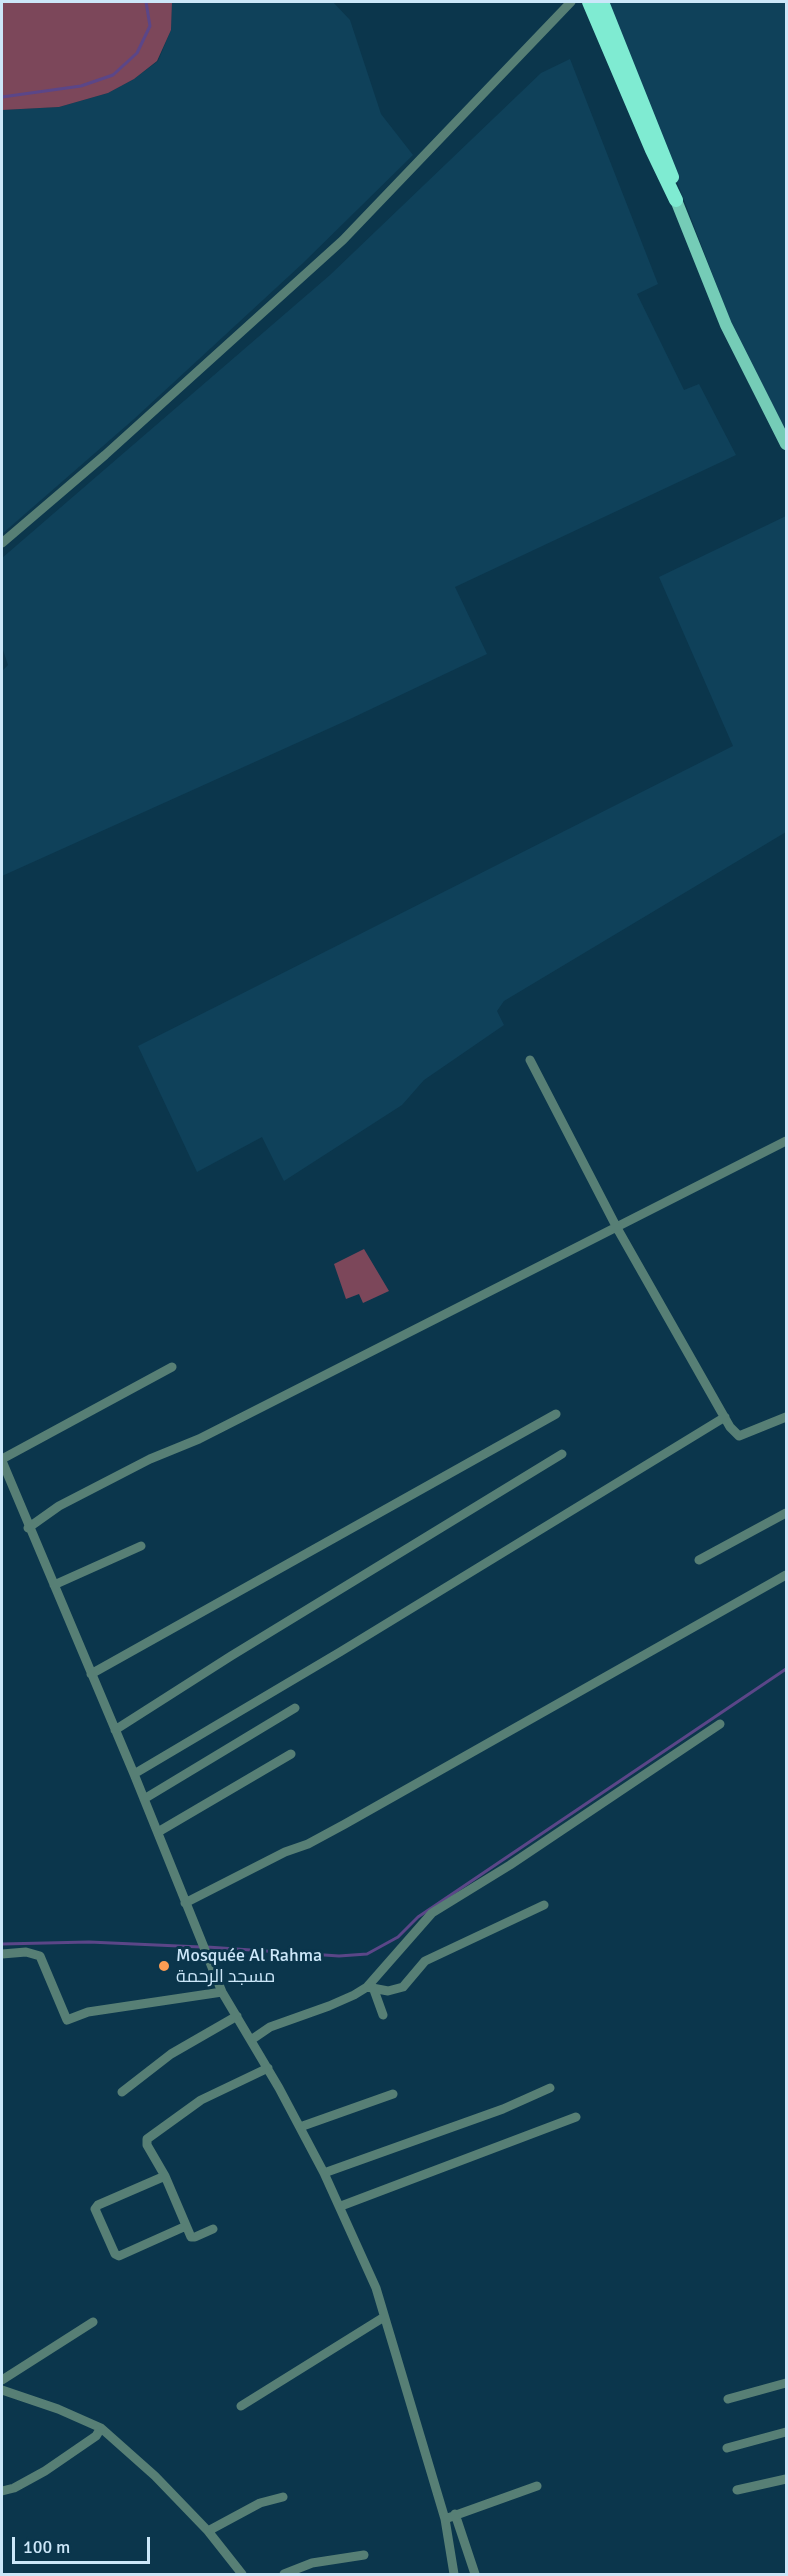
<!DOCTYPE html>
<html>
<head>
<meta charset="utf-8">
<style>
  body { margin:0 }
  #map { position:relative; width:788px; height:2576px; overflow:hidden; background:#0b364c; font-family:Signika,sans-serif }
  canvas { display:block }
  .frame { position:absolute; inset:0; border:3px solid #cce7f9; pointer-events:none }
  .scale { position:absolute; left:12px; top:2537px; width:138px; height:27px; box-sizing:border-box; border:3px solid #cce7f9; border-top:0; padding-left:8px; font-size:18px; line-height:21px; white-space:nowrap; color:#cce7f9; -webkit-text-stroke:4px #0b364c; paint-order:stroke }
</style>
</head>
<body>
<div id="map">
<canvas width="788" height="2576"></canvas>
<div class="frame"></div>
<div class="scale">100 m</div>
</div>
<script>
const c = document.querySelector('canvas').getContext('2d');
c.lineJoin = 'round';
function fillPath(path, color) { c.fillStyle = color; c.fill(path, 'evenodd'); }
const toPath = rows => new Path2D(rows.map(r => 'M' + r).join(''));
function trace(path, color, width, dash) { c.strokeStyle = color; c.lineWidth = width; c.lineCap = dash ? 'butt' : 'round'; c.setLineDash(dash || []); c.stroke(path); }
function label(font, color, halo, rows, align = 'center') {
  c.font = font + ' Signika,Cairo,sans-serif'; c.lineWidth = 6; c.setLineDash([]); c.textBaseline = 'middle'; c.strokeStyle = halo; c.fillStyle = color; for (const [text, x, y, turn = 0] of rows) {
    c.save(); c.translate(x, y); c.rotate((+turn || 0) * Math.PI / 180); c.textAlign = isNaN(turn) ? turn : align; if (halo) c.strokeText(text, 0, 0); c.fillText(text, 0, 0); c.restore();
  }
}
fillPath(toPath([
  [172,2,333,2,350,20,381,114,413,155,302,264,134,419,2,534,2,110,59,107,108,93,134,79,158,61,171,30],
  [608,2,786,2,786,444,745,359],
  [570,59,658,284,637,294,684,390,699,384,736,455,455,587,487,654,350,719,2,876,2,671,8,665,2,647,2,558,330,275,541,73],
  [786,516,786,832,504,1001,497,1011,504,1025,424,1080,402,1105,284,1181,262,1137,197,1172,138,1046,733,746,659,577]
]), '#0f415a');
fillPath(toPath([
  [2,2,172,2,171,30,157,61,134,79,108,93,59,107,2,110],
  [364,1249,389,1291,363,1303,359,1294,346,1299,334,1264]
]), '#7c475a');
trace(toPath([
  [2,97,81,86,113,75,137,53,150,26,146,2],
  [2,1944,89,1942,201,1947],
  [207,1947,339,1956,367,1954,398,1937,418,1917,786,1669]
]), '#5b4688', 3);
trace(toPath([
  [2,543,105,455,343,240,571,2],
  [530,1060,617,1228,730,1427,739,1436,786,1417],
  [2,1459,172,1367],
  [2,1461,134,1774,222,1992,279,2088,324,2173,376,2288,445,2519,454,2574],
  [28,1528,59,1506,150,1459,199,1439,786,1141],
  [699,1560,786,1513],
  [54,1585,141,1546],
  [91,1674,556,1414],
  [115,1730,231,1656,562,1454],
  [134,1774,340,1652,725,1417],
  [144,1799,295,1708],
  [158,1832,291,1754],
  [185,1903,285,1852,308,1844,345,1824,786,1575],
  [2,1954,26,1952,40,1956,67,2020,88,2012,222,1992],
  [367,1987,388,1991,403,1987,425,1961,544,1905],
  [374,1990,383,2015],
  [251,2040,270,2027,329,2006,354,1995,367,1987,432,1913,510,1865,720,1724],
  [122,2092,171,2054,237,2016],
  [300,2127,393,2094],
  [324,2173,503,2109,550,2088],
  [165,2176,98,2205,95,2209,115,2254,119,2256,186,2226],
  [341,2206,576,2117],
  [213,2229,195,2237,191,2237,165,2176,147,2145,147,2139,201,2100,268,2068],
  [2,2380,93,2322],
  [2,2390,58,2409,101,2428,155,2476,208,2531,242,2574],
  [728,2399,786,2383],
  [241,2406,384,2317],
  [727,2448,786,2432],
  [737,2490,786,2479],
  [2,2491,14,2488,45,2471,96,2436,101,2428],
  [455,2514,475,2574],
  [445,2519,537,2486],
  [208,2531,260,2503,283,2497],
  [284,2574,312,2563,364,2555]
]), '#577f75', 9);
trace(toPath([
  [676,200,726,325,786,444]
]), '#75ccb7', 12);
trace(toPath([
  [589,2,652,150,676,200],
  [602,2,672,177]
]), '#7febd2', 14);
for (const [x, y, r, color] of [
  [164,1966,6,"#fc9d53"]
]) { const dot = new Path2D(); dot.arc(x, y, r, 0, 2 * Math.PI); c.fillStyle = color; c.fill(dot); trace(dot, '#0b364c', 2); }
label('18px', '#cce7f9', '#0b364c', [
  ["Mosquée Al Rahma",176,1956],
  ["مسجد الرحمة",176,1977]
], 'left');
</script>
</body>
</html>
